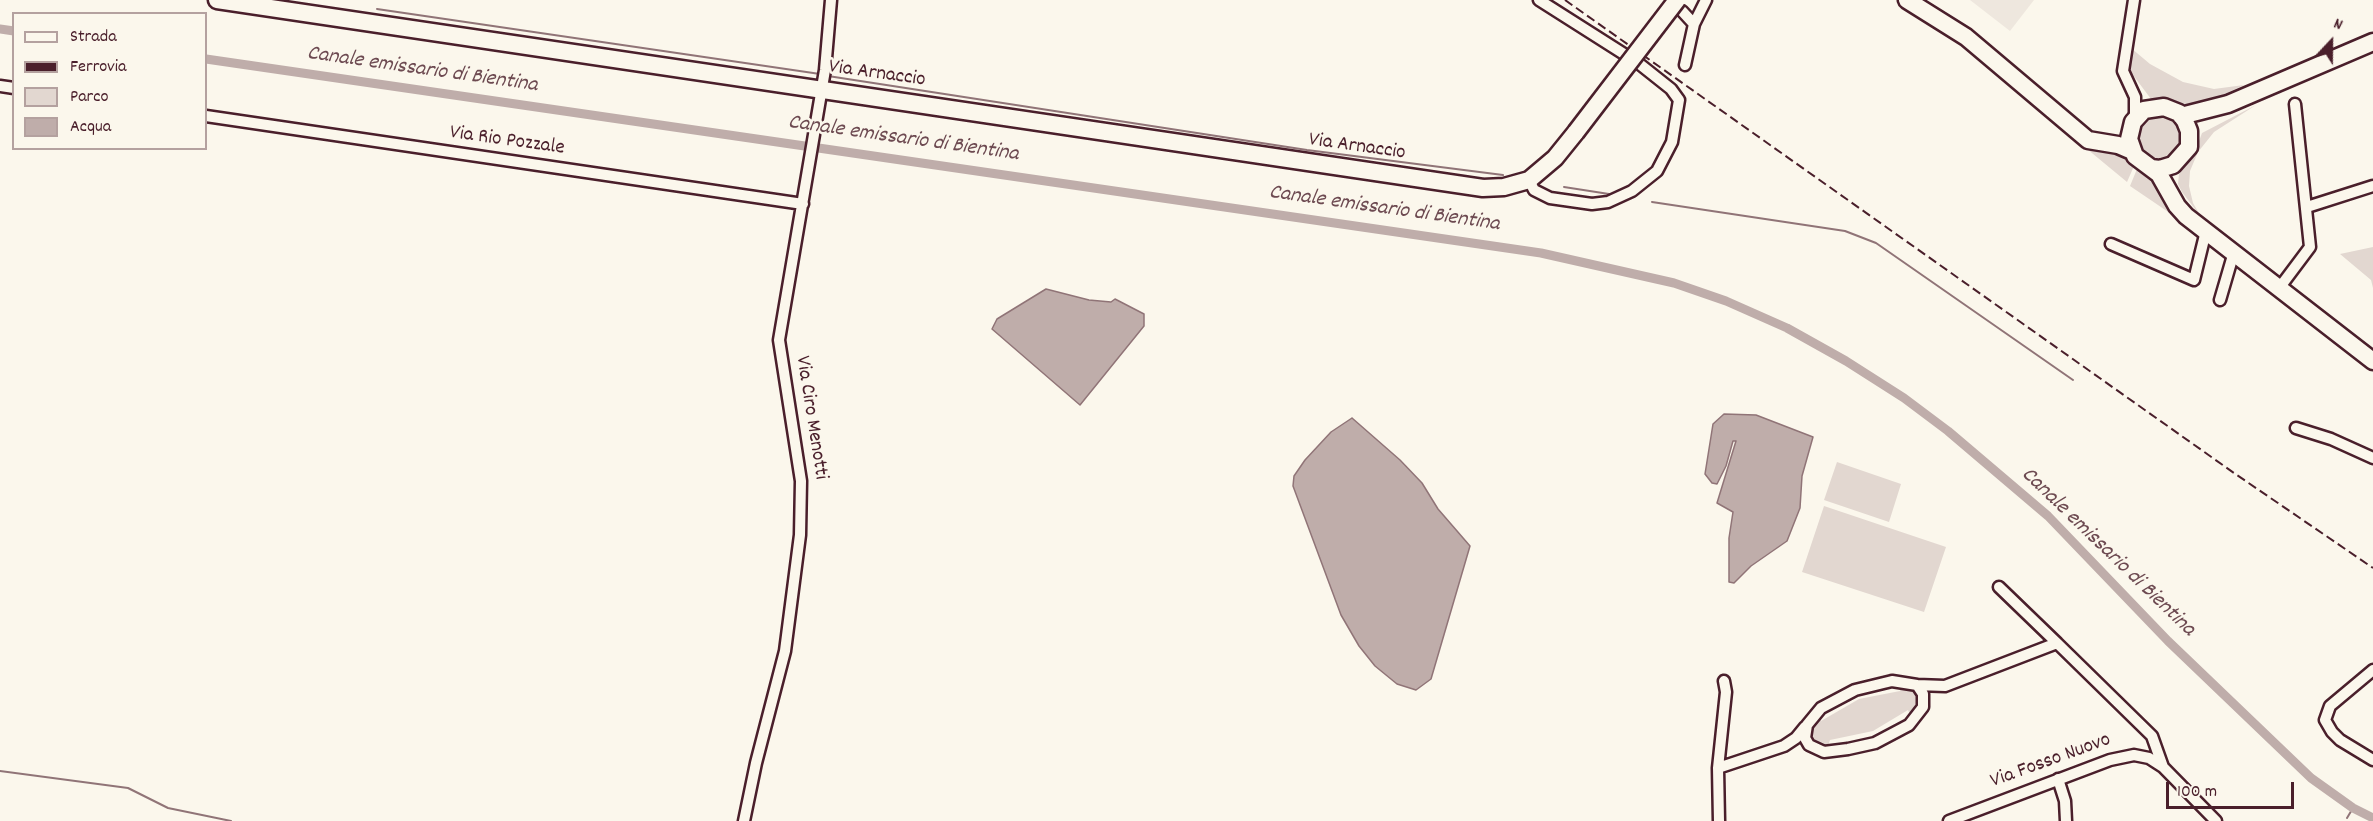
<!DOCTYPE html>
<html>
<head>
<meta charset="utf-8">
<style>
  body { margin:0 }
  #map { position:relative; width:2373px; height:821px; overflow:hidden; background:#fbf7ec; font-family:Dekko,sans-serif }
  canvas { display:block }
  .legend { position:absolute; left:12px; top:12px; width:195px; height:138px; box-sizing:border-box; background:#fbf7ec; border:2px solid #b4a19f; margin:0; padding:8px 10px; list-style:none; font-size:18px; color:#4a1f2b }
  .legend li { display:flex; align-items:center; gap:12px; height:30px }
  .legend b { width:30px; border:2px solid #b4a19f }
  .north { position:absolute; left:2301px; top:12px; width:60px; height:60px; -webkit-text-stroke:4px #fbf7ec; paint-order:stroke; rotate:22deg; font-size:16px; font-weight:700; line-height:24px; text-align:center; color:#4a1f2b }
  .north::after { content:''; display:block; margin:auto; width:21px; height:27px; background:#4a1f2b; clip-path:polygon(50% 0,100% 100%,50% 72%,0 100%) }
  .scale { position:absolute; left:2166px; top:782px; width:128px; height:27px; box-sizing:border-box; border:3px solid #4a1f2b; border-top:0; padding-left:8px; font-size:18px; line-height:21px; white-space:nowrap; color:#4a1f2b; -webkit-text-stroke:4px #fbf7ec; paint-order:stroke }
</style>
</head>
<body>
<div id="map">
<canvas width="2373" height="821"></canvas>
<ul class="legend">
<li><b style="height:8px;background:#fbf7ec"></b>Strada</li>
<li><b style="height:8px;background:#4a1f2b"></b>Ferrovia</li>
<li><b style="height:16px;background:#e2d7d0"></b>Parco</li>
<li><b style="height:16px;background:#bfadaa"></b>Acqua</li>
</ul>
<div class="north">N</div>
<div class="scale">100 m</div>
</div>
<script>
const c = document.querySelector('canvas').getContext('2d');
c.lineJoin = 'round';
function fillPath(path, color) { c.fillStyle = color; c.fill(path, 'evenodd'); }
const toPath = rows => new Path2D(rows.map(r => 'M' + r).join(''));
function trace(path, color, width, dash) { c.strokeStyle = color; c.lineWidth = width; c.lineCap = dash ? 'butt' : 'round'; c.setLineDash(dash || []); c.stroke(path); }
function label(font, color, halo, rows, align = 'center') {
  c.font = font + ' Dekko,sans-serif'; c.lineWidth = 5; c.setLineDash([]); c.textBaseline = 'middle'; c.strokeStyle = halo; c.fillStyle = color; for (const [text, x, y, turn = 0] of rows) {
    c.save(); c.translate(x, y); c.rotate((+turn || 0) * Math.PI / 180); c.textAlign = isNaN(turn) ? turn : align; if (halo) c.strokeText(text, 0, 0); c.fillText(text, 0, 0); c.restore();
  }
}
fillPath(toPath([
  [1970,0,2034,0,2010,31]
]), '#eee7de');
fillPath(toPath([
  [2131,48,2150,64,2183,82,2214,89,2244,85,2192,109,2151,99,2130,71],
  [2256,105,2214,132,2198,152,2190,171,2189,186,2193,203,2201,217,2182,192,2178,184,2179,174,2194,155,2202,133],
  '2136 137a23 23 0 1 1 46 0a23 23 0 1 1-46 0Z',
  [2081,144,2097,151,2111,151,2125,156,2134,166,2127,182],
  [2137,169,2151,175,2183,222,2130,186],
  [2373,247,2373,288,2371,280,2340,254],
  [1837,462,1901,484,1889,522,1824,500],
  [1824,506,1946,547,1924,612,1802,572],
  [1902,683,1919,692,1920,705,1911,717,1908,710,1873,731,1830,740,1827,748,1815,744,1812,739,1809,731,1818,714,1821,721,1859,699,1900,691]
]), '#e2d7d0');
const water = toPath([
  [1046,289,1089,300,1111,302,1115,299,1144,314,1144,326,1080,405,992,329,997,319,1046,289],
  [1724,414,1756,415,1813,437,1802,476,1800,508,1787,541,1751,566,1734,583,1729,582,1729,538,1733,512,1717,503,1736,441,1733,441,1726,466,1717,484,1712,483,1705,474,1713,424,1724,414],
  [1352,418,1400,460,1422,483,1438,509,1470,546,1431,679,1416,690,1397,684,1375,666,1359,646,1341,615,1293,486,1294,476,1305,460,1331,432,1352,418]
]);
fillPath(water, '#bfadaa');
trace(water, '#907477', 1.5);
trace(toPath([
  [377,9,820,74],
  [828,76,1307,150,1503,175],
  [1564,187,1609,194],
  [1652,202,1845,231,1876,243,2073,380],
  [0,771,128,788,168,808,231,821],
  [2347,818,2353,808]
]), '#907477', 2);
trace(toPath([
  [0,29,14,31],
  [206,59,1541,253,1674,283,1726,301,1787,328,1846,361,1904,398,1948,431,2048,516,2168,641,2311,778,2353,808,2373,818]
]), '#bfadaa', 9);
const minor = toPath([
  [1539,0,1624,54],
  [2134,0,2123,71,2135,97,2135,118],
  [1682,11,1694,24],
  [1685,65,1694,24,1706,0],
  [0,86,14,88],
  [206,116,803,204],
  [1529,180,1534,190,1550,198,1592,204,1608,202,1632,191,1657,171,1672,142,1679,100,1671,89,1637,62],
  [2307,207,2373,186],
  [2111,244,2194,280,2206,231],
  [2280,287,2310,247,2295,104],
  [2220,300,2234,252],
  [2296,428,2331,439,2373,458],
  [1999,587,2057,643],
  [2373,670,2330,706,2325,720,2332,732,2340,740,2373,760],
  [1892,681,1917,685,1923,694,1923,707,1909,725,1875,743,1848,749,1824,752,1809,745,1805,738,1807,725,1821,708,1855,690,1892,681],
  [1917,685,1945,686,2057,643,2152,736,2163,767],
  [1718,768,1784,746,1796,738,1805,727],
  [2058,779,2065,801,2066,821],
  [744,821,756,763,785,651,800,535,801,481,779,340,825,70,831,0],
  [1719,821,1718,768,1726,692,1724,681],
  [1949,821,2110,760,2134,755,2149,758,2163,767,2216,821]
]);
const primary = toPath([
  [217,0,1483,188,1504,187,1529,180,1555,158,1576,132],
  [1907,0,1966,37,2088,140,2118,145,2132,151],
  [2181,116,2228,104,2373,42],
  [2151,168,2160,169,2173,165,2189,147,2189,131,2185,121,2179,113,2164,107,2144,110,2133,122,2129,139,2135,156,2159,174,2177,206,2186,216,2373,361]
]);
trace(minor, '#4a1f2b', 15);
trace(primary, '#4a1f2b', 21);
trace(minor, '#fbf7ec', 10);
trace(primary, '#fbf7ec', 16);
trace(toPath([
  [1565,0,2234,473,2373,568]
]), '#4a1f2b', 2, [9, 4.5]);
const primaryBridge = toPath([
  [1576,132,1677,0]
]);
trace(primaryBridge, '#4a1f2b', 21, []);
trace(primaryBridge, '#fbf7ec', 16);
label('21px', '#4a1f2b', '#fbf7ec', [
  ["Via Arnaccio",877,75,8],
  ["Via Rio Pozzale",507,142,8],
  ["Via Arnaccio",1357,148,8],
  ["Via Ciro Menotti",810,418,81],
  ["Via Fosso Nuovo",2051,762,-20]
]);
label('italic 22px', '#6d4a51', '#fbf7ec', [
  ["Canale emissario di Bientina",422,71,8],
  ["Canale emissario di Bientina",903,140,8],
  ["Canale emissario di Bientina",1384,210,8],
  ["Canale emissario di Bientina",2107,553,44]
]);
</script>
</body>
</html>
